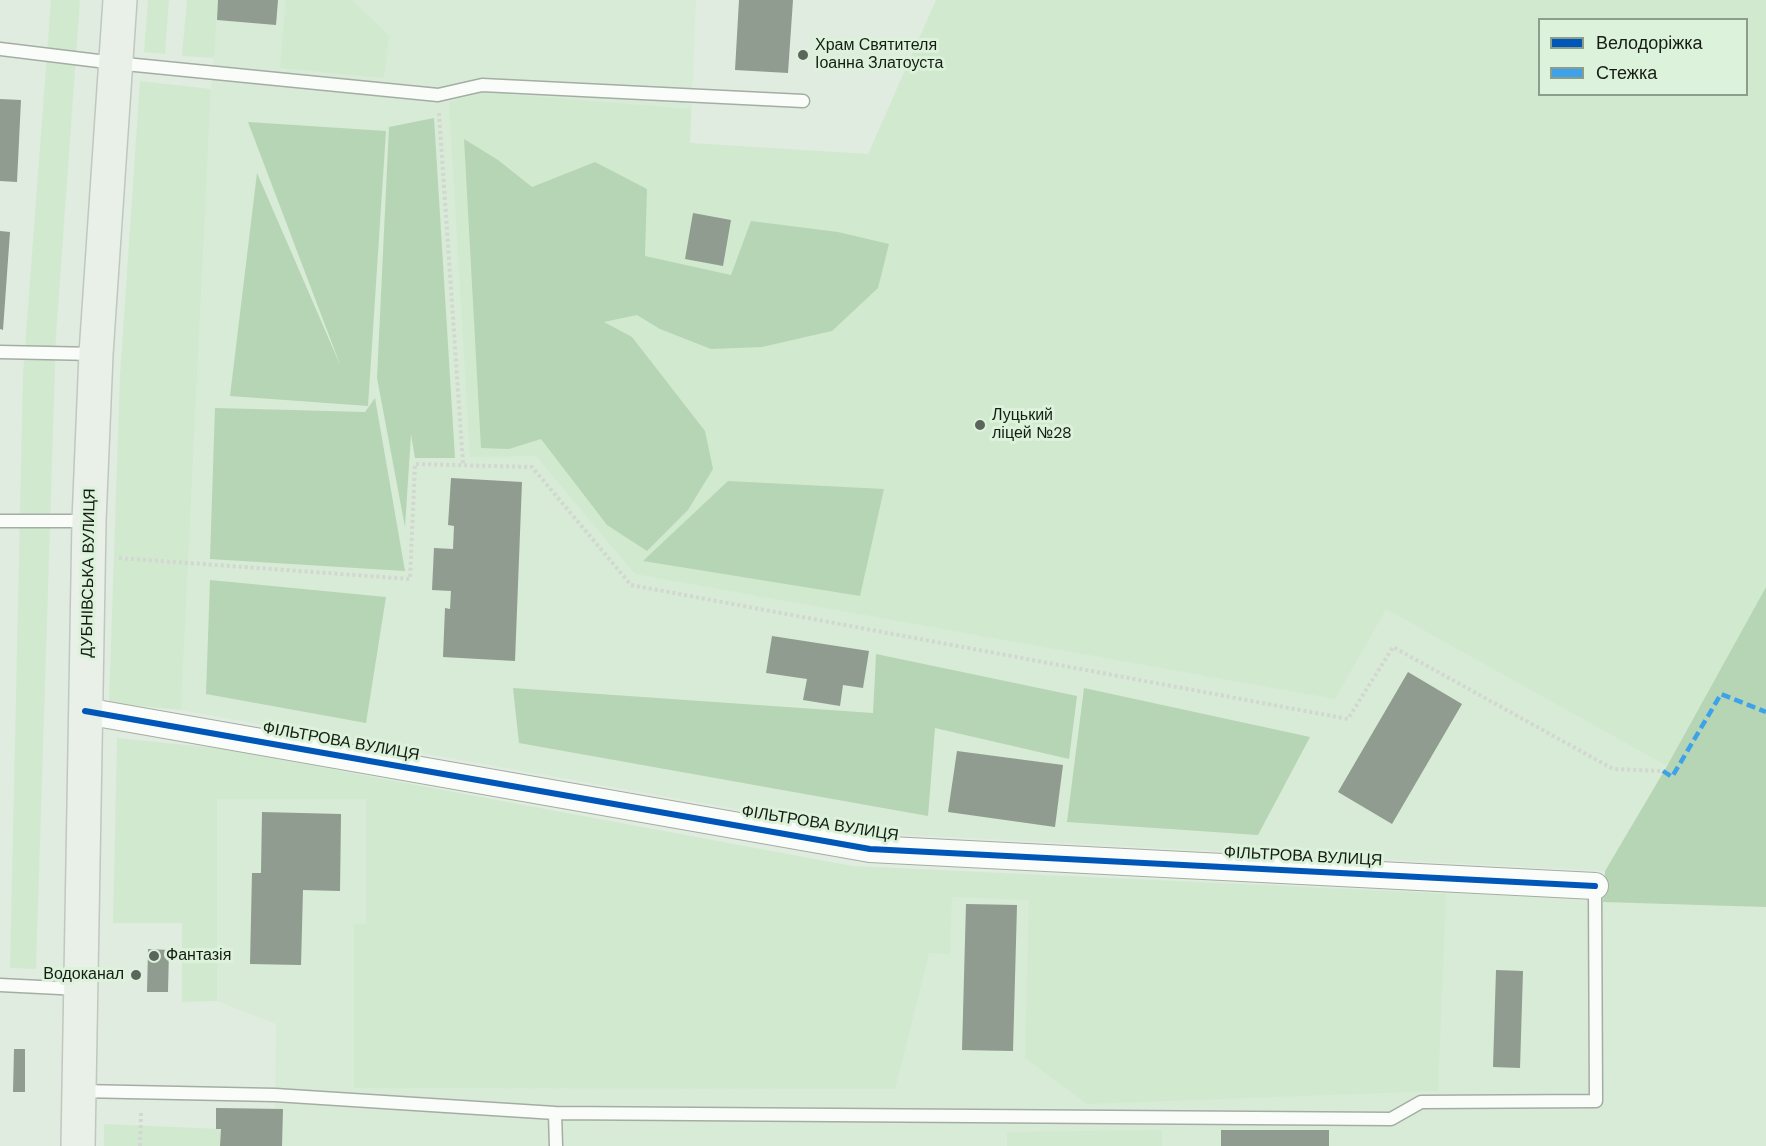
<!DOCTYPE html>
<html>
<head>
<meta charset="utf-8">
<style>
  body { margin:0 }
  #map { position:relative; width:1766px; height:1146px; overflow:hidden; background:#e0ece0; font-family:"DM Sans",sans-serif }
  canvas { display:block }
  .legend { position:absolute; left:1538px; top:18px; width:210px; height:78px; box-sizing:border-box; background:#dcf2da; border:2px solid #8c9d8b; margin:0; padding:8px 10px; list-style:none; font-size:18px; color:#151d15 }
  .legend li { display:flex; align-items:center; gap:12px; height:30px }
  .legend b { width:30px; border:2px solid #8c9d8b }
</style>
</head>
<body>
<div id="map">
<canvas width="1766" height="1146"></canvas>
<ul class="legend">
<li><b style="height:8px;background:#0057b8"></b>Велодоріжка</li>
<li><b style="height:8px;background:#3da2ea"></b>Стежка</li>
</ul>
</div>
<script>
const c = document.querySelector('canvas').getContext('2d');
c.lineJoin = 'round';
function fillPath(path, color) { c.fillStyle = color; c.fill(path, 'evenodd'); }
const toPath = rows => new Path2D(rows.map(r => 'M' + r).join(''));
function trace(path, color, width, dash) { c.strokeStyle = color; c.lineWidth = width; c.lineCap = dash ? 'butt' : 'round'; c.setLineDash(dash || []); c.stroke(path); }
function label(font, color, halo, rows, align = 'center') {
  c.font = font + ' "DM Sans",sans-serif'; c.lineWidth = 6; c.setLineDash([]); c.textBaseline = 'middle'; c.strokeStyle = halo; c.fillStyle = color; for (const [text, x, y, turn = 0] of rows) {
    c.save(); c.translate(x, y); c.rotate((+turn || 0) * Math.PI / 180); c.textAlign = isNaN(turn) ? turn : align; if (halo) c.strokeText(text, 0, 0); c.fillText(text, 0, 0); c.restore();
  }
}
fillPath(toPath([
  [218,0,696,0,690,143,1612,202,1766,587,1667,766,1605,871,871,833,181,710,211,89],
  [217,748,852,866,1766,907,1766,1146,220,1146,221,1129,216,1129,216,1108,275,1109,276,1024,217,1001]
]), '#d7ebd6');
fillPath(toPath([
  [51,0,80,0,56,336,36,969,10,968,23,374],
  [148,0,169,0,165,54,144,52],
  [187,0,218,0,214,58,182,56],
  [286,0,352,0,389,36,384,78,280,68],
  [936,0,1766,0,1766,587,1667,766,1386,609,1335,699,635,574,536,456,470,457,449,102,481,92,691,109,690,143,868,154],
  [1540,20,1746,20,1746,94,1540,94],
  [140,81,211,89,181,710,109,703,120,375],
  [117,738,217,748,852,866,1446,894,1438,1091,1087,1104,1025,1058,1029,900,952,897,950,954,929,953,895,1089,354,1088,354,924,366,924,366,799,217,799,217,1001,182,1002,182,923,113,923],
  [104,1124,221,1129,220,1146,104,1146],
  [1162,1130,1162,1146,1007,1146,1007,1132]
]), '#d1eacf');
fillPath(toPath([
  [434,118,455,458,415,458,411,434,405,527,377,378,389,127],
  [248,122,386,131,368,406,230,396,257,173,341,367],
  [464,139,498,160,532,187,595,162,647,189,645,256,731,275,751,221,838,232,889,244,878,288,832,331,762,347,711,349,660,329,637,315,604,322,632,337,705,431,713,469,688,510,647,551,607,525,541,439,509,449,481,448],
  [375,398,405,571,210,559,215,408,365,412],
  [728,481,884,489,860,596,643,561],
  [210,580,386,597,366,723,206,694],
  [1766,587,1766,907,1603,902,1605,871,1667,766],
  [876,654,1077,696,1069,759,935,728,928,816,519,743,513,688,873,713],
  [1084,688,1310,737,1258,835,1067,822]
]), '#b6d5b5');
fillPath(toPath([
  [218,0,278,0,276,25,217,20],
  [739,0,793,0,788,73,735,70],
  [0,99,21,100,17,182,0,181],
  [693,213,731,220,723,266,685,259],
  [0,231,10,232,3,330,0,329],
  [451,478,522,482,515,661,443,657,445,608,450,609,451,591,432,590,434,548,453,549,454,526,448,525],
  [772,636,869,651,863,688,843,685,840,706,803,700,807,679,766,673],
  [1408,672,1462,704,1392,824,1338,792],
  [957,751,1063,765,1055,827,948,812],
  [262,812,341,814,340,891,303,890,301,965,250,964,252,873,261,873],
  [966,904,1017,905,1013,1051,962,1050],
  [148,949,169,950,168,992,147,992],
  [1496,970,1523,971,1520,1068,1493,1067],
  [14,1049,25,1049,25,1092,13,1092],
  [216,1108,283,1109,282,1146,220,1146,221,1129,216,1129],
  [1221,1130,1329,1130,1329,1146,1221,1146]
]), '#8f9c8f');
const service = toPath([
  [0,49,115,63,438,95,482,85,803,101],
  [0,352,95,354],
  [0,521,88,521],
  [0,985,80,989],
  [80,1091,275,1095,555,1113,1391,1119,1421,1102,1596,1101,1595,886],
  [555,1113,556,1146]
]);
const minor = toPath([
  [85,711,870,849,1595,886]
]);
const primary = toPath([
  [78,1146,89,521,96,354,120,0]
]);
trace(service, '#a4ada3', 15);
trace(minor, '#a4ada3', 28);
trace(primary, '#c1c6c1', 36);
trace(toPath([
  [439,113,463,464],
  [119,558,410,579,415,464,532,467,631,585,1348,719,1393,647,1613,769,1663,771],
  [140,1146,141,1111]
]), '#d2d7d2', 4, [3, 3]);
trace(service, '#fafcfa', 12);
trace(minor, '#fafcfa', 26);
trace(primary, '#e8f0e7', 33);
trace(toPath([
  [1663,771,1672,777,1721,694,1766,712]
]), '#3da2ea', 4.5, [9, 4.5]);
trace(toPath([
  [85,711,870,849,1595,886]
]), '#0057b8', 6);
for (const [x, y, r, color] of [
  [803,55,6,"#5c655c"],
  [980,425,6,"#5c655c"],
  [154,956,6,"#5c655c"],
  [136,975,6,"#5c655c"]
]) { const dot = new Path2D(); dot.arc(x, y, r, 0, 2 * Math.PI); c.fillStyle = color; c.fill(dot); trace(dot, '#dcf2da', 2); }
label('16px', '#151d15', '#dcf2da', [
  ["Храм Святителя",815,46],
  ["Іоанна Златоуста",815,64],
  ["Луцький",992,416],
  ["ліцей №28",992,434],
  ["Фантазія",166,956],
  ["Водоканал",124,975,"right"]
], 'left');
label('16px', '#151d15', '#dcf2da', [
  ["ДУБНІВСЬКА ВУЛИЦЯ",89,573,-89],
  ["ФІЛЬТРОВА ВУЛИЦЯ",341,742,10],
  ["ФІЛЬТРОВА ВУЛИЦЯ",820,824,9],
  ["ФІЛЬТРОВА ВУЛИЦЯ",1303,857,3]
]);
</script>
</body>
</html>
